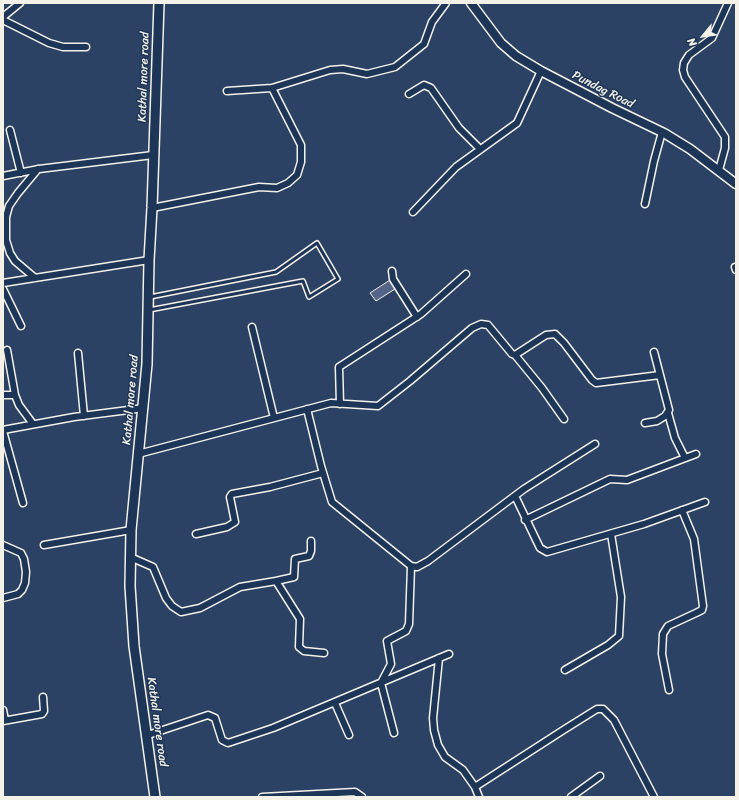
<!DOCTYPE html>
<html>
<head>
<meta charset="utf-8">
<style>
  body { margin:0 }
  #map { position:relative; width:739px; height:800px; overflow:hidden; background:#2c4265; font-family:Sriracha,sans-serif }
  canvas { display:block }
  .frame { position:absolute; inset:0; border:4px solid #f4f1e8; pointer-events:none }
  .north { position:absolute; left:683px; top:16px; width:40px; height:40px; -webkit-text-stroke:3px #1d3557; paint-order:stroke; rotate:241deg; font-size:11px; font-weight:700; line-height:16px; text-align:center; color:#f4f1e8 }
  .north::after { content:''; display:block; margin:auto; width:14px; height:18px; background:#f4f1e8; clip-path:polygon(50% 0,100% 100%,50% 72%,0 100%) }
</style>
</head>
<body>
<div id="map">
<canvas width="739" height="800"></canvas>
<div class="frame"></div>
<div class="north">N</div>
</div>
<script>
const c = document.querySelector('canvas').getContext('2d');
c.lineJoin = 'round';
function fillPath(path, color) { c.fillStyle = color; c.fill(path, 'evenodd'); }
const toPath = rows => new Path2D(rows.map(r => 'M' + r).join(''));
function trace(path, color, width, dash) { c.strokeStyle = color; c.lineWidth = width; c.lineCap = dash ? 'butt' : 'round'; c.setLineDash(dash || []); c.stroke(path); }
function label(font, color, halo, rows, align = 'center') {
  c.font = font + ' Sriracha,sans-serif'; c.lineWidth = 3; c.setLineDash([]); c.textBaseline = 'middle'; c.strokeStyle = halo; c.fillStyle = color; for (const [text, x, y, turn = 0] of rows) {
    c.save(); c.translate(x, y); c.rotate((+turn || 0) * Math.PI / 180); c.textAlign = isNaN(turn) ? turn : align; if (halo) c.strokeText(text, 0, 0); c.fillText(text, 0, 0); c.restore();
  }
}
const building = toPath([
  [390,280,395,289,376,301,370,293,390,280]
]);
fillPath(building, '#55658a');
trace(building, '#f4f1e8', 1);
const service = toPath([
  [149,310,303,281,309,297,338,279,317,243,276,272,150,297]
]);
const minor = toPath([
  [3,17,20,3],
  [3,20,49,43,63,47,86,47],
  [227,91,272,88,330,70,343,69,367,74,395,67,424,44,432,22,446,3],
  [409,94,424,85,431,88,459,128,480,149],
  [10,130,21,173],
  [719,170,725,148,725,137,685,77,683,70,684,63,689,55,712,38,728,3],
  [3,176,39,169,153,155],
  [645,204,654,161,662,132],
  [152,208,259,187,277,188,288,183,297,175,301,162,301,145,272,88],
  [413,212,456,167,517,123,541,71],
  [735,267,736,270],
  [392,271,393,279,417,317],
  [35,278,15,261,10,253,6,240,6,217,9,206,18,193,38,169],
  [3,283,149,260],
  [3,289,21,326],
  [252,327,274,418],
  [7,350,15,395,19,405,33,424],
  [78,353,84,416],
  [515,355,542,388,564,419],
  [3,395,15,395],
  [340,404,339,367,421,314,466,274],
  [307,409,321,466,332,502,411,566,417,567,428,561,524,489,595,444],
  [668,413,675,438,685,458],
  [645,423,657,421,665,416,669,410,654,352],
  [3,430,74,417,144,408],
  [3,431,23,503],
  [138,454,331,403,378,406,410,381,472,328,481,324,488,325,512,354,515,355,546,335,555,334,564,343,592,380,596,383,660,375],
  [515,496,540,548,547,552,644,524,705,502],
  [525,520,610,479,627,480,696,454],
  [196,534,227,527,235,522,230,497,232,494,270,487,323,473],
  [3,545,21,553,24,559,26,572,25,583,22,590,18,594,3,598],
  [44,545,131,530],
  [130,557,153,567,166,598,172,606,181,612,200,608,240,587,276,581,300,619,299,647,304,651,324,653],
  [276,581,294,577,295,559,309,556,311,551,311,541],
  [439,658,433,718,434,730,438,745,445,757,463,770,475,787,479,797],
  [565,670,608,645,619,636,621,597,611,534],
  [669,690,662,654,663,634,668,626,696,613,702,610,703,606,694,539,682,510],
  [335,703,349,735],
  [3,710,5,720],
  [3,721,42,714,44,711,43,697],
  [394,733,381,683,391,664,387,641,406,631,409,624,411,566],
  [148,735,208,715,215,718,222,740,228,743,273,728,449,654],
  [475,787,565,729,597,709,603,709,614,720,654,797],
  [262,797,355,792,362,797],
  [571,797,600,776]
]);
const tertiary = toPath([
  [471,3,501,43,516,56,541,71,612,108,664,133,690,149,736,184]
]);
const secondary = toPath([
  [155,797,134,646,130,586,131,530,147,364,149,260,152,208,159,3]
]);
trace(service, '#f4f1e8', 6);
trace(minor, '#f4f1e8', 9);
trace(tertiary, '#f4f1e8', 11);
trace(secondary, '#f4f1e8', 12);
trace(service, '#1d3557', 3);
trace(minor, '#1d3557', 6);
trace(tertiary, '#1d3557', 8);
trace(secondary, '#1d3557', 9);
label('12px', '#f4f1e8', '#1d3557', [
  ["Kathal more road",144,77,-88],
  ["Pundag Road",603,90,27],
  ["Kathal more road",131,400,-85],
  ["Kathal more road",157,722,82]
]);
</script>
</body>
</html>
